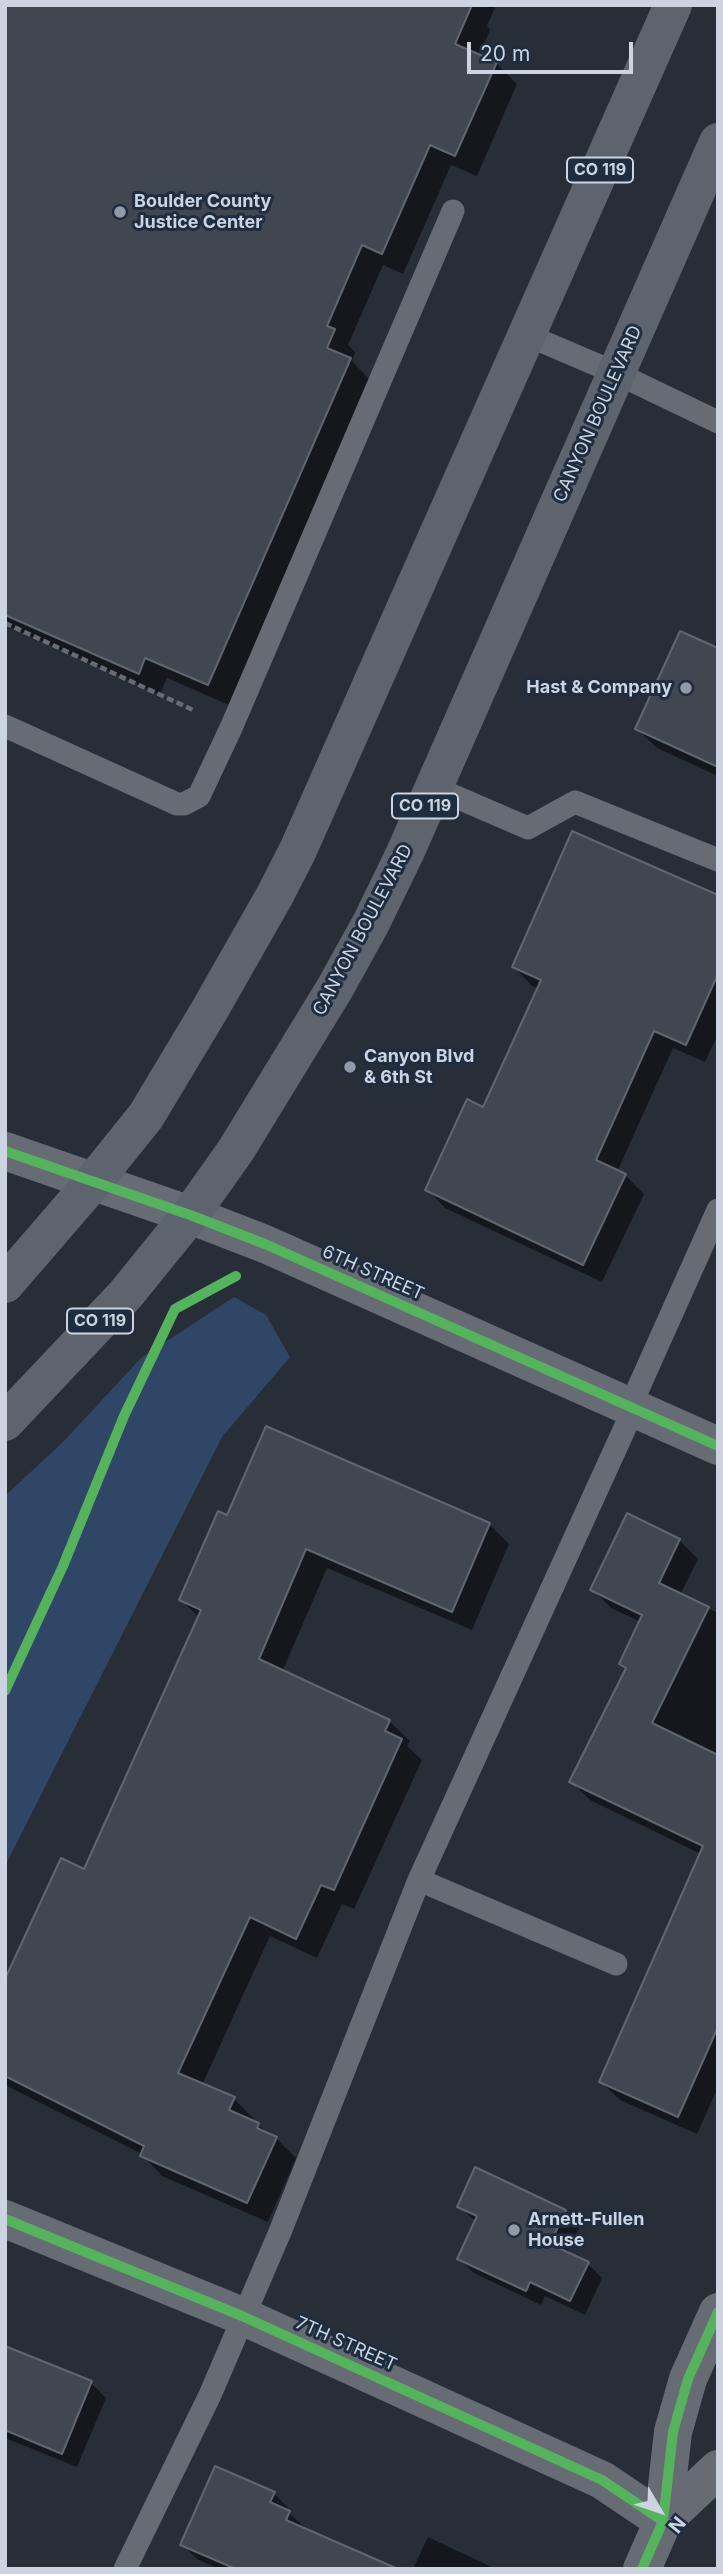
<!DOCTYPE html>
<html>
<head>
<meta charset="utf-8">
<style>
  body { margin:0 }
  #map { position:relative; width:723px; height:2574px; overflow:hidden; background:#272e38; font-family:Inter,sans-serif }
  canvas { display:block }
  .frame { position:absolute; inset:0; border:7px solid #cbd4e0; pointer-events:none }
  .north { position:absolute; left:625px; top:2476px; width:70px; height:70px; -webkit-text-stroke:5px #1f2d40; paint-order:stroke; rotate:129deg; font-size:19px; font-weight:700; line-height:28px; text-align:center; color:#cbd4e0 }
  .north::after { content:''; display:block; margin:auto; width:24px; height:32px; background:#cbd4e0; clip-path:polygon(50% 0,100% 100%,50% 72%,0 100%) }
  .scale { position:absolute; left:467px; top:42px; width:166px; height:32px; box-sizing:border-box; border:4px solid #cbd4e0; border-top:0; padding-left:9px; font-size:21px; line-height:24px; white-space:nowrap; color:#cbd4e0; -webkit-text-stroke:5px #1f2d40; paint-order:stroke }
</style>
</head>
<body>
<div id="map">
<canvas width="723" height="2574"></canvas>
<div class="frame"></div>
<div class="north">N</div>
<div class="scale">20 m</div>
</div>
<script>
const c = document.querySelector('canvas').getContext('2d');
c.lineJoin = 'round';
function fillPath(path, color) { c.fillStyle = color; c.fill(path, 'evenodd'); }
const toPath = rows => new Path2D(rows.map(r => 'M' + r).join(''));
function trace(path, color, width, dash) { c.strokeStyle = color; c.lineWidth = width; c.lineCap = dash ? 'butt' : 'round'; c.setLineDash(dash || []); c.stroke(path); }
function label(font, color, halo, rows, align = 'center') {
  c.font = font + ' Inter,sans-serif'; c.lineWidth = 6; c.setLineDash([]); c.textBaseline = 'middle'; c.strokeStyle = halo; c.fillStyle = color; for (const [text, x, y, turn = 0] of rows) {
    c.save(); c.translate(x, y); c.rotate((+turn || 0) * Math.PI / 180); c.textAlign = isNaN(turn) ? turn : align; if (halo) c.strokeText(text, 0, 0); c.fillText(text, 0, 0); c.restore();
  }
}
fillPath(toPath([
  [234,1297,266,1315,290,1357,222,1437,5,1866,5,1496,64,1441,141,1358]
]), '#304667');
fillPath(toPath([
  [5,5,496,5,487,26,490,30,479,56,496,63,517,84,477,176,451,165,403,274,383,265,348,345,355,352,352,361,371,381,229,705,167,678,160,694,5,625],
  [718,638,718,776,657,748,637,729,713,648],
  [718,897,718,1034,705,1062,673,1048,617,1172,625,1175,644,1194,602,1282,445,1208,427,1189,484,1109,539,989,532,986,514,967],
  [228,1517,489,1524,509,1544,472,1630,327,1568,282,1672,389,1721,410,1741,407,1746,422,1760,354,1909,342,1904,317,1958,270,1936,202,2085,234,2099,254,2119,253,2122,276,2138,296,2158,268,2222,162,2176,142,2154,5,2085,5,1983,85,1871,200,1618,181,1600],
  [679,1540,698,1559,680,1595,718,1613,718,2087,697,2134,620,2100,601,2082,701,1854,590,1800,571,1781,627,1670,621,1664,641,1622,611,1608,592,1589],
  [460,2207,565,2211,580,2226,567,2254,587,2263,602,2278,585,2315,545,2296,541,2305,474,2273,459,2259,476,2222],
  [5,2348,91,2383,106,2398,77,2467,5,2438],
  [274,2493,288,2508,287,2511,304,2527,303,2530,394,2569,219,2569,197,2559,182,2544],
  [428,2537,496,2569,413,2569]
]), '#0007');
const building = toPath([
  [5,5,472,5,455,44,497,62,455,156,430,145,382,254,362,245,327,326,335,329,327,348,351,358,208,685,145,658,139,674,5,615,5,5],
  [680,631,718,648,718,767,635,729,680,631],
  [572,831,718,895,718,974,686,1045,654,1031,596,1160,626,1174,583,1265,425,1190,467,1099,483,1107,541,980,512,967,572,831],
  [266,1426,490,1523,452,1612,306,1549,259,1659,390,1720,385,1731,402,1739,334,1890,321,1885,296,1939,250,1917,178,2073,235,2097,229,2110,259,2123,257,2128,277,2137,247,2203,140,2156,144,2146,5,2076,5,1979,61,1858,84,1869,201,1610,179,1600,218,1511,227,1515,266,1426],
  [627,1513,680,1539,659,1583,709,1607,652,1723,718,1755,718,2027,678,2117,599,2082,703,1846,569,1782,626,1668,619,1664,642,1615,590,1590,627,1513],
  [475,2167,566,2210,550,2244,589,2262,570,2301,530,2282,526,2291,457,2259,477,2216,457,2207,475,2167],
  [5,2346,92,2381,62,2454,5,2430,5,2346],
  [215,2466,275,2492,270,2502,290,2511,286,2520,398,2569,236,2569,180,2545,215,2466]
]);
fillPath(building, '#414751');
trace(building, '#60666f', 2);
trace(toPath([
  [5,623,193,710],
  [181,1306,226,1281],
  [5,1691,63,1566,124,1416,168,1324]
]), '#676c74', 4.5, [7, 3.5]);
trace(toPath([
  [527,335,616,373,718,422],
  [5,726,177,804,184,804,199,796,231,728,453,211],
  [433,787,528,828,575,802,718,860],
  [419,1880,616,1964],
  [125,2569,210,2395,280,2232,419,1880,634,1408,637,1391,718,1210]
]), '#676c74', 23);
trace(toPath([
  [5,2219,242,2316,602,2480,663,2521]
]), '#676c74', 38);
trace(toPath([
  [5,1151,190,1215,265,1244,718,1446],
  [663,2521,718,2469],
  [642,2569,663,2521,673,2432,688,2379,718,2312]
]), '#676c74', 38);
trace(toPath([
  [5,1284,93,1182,146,1116,209,1011,275,895,298,850,673,5],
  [5,1422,126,1294,190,1215,236,1150,335,988,371,923,405,853,718,142]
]), '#5d646e', 38);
trace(toPath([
  [5,1151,190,1215,265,1244,718,1446],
  [5,1691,63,1566,124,1416,175,1309,236,1276],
  [5,2219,242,2316,602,2480,663,2521],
  [642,2569,663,2521,673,2432,688,2379,718,2312]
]), '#56b35d', 10);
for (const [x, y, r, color] of [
  [120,212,7,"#929aa5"],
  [686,688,7,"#929aa5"],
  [350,1067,7,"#929aa5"],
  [514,2230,7,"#929aa5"]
]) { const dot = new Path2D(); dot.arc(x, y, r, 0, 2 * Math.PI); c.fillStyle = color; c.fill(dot); trace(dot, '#1f2d40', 2.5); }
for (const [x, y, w] of [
  [600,170,66],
  [425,806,66],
  [100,1321,66]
]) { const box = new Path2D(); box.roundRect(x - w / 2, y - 12.5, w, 25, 5); c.fillStyle = '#1f2d40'; c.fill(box); trace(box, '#cbd4e0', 2); }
label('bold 16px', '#cbd4e0', null, [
  ["CO 119",600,170],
  ["CO 119",425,806],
  ["CO 119",100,1321]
]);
label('bold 18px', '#cbd4e0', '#1f2d40', [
  ["Boulder County",134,202],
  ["Justice Center",134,223],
  ["Hast & Company",672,688,"right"],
  ["Canyon Blvd",364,1057],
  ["& 6th St",364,1078],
  ["Arnett-Fullen",528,2220],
  ["House",528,2241]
], 'left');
label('18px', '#cbd4e0', '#1f2d40', [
  ["CANYON BOULEVARD",598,414,-66],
  ["CANYON BOULEVARD",363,930,-62],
  ["6TH STREET",373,1273,24],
  ["7TH STREET",346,2344,24]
]);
</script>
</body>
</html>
